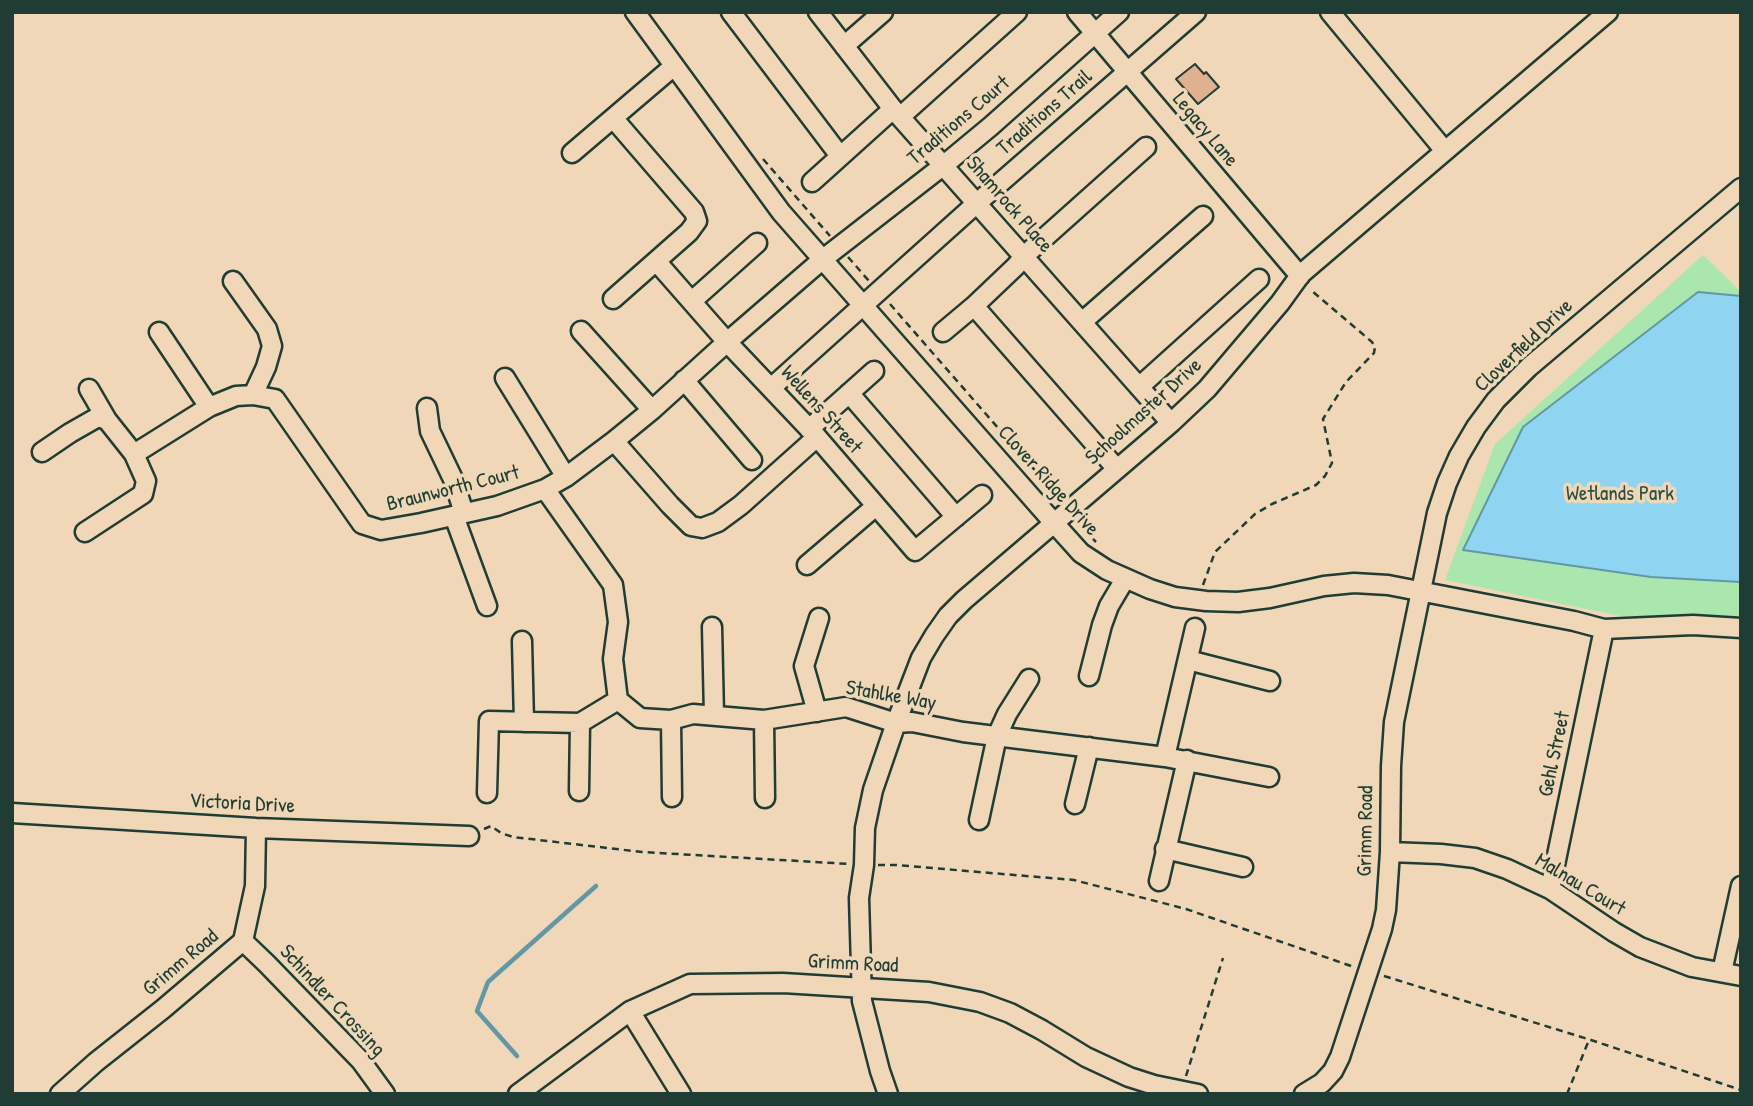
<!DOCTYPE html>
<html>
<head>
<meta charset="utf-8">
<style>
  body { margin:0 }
  #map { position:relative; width:1753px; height:1106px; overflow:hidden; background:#efd7b7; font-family:"Patrick Hand",sans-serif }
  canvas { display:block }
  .frame { position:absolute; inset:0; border:14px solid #1f3d34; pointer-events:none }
</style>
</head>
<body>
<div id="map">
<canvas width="1753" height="1106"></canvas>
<div class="frame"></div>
</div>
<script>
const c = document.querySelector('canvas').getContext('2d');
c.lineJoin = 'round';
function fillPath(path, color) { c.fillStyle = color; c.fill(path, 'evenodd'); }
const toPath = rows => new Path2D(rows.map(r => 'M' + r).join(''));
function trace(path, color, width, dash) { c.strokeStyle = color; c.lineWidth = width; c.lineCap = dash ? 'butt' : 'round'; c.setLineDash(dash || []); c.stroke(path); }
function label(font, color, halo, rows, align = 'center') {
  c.font = font + ' "Patrick Hand",sans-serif'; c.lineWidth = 7; c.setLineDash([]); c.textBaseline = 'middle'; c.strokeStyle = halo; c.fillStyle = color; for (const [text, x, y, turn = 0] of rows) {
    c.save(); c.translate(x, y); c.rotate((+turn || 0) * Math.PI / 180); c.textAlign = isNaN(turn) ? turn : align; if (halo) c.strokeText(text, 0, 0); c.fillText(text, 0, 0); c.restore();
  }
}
fillPath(toPath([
  [1703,255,1741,292,1741,620,1621,616,1445,580,1495,444]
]), '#aae7af');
const water = toPath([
  [1698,292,1741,296,1741,582,1651,577,1463,550,1523,427,1698,292]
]);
fillPath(water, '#8fd5f1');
trace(water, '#6298a5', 2);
trace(toPath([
  [517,1056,477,1011,488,982,596,886]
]), '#6298a5', 4.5);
const building = toPath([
  [1195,64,1204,74,1206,72,1219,87,1198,104,1176,79,1195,64]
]);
fillPath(building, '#e0b091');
trace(building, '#1f3d34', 2);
const minor = toPath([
  [635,12,781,212,1054,523,1081,553,1107,570,1150,589,1175,597,1206,601,1238,602,1270,598,1324,586,1354,583,1388,585,1574,621,1604,629,1693,625,1741,628],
  [731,12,840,156],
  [818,12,893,109,1171,423],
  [1077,12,1300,276],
  [1330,12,1445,151],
  [844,46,883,12],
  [900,117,1017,12],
  [613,118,694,212,697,221,689,232,613,299],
  [572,153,674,66],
  [812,182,893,109],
  [656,261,727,342,817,437,915,551,982,495],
  [233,281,267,329,272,346,266,367,253,395],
  [692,301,757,243],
  [974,306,1116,468],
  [1082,322,1203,216],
  [581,331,652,410],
  [159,332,209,407],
  [943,332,974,306,1016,266,1024,256,1146,147],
  [505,378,566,477],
  [684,380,752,460],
  [1139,387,1259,279],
  [771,388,977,203,1196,12],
  [89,389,107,420],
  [849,393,956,517],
  [427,408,430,431,453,479,464,513],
  [809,429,874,371],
  [614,441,670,505,691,526,702,528,718,522,741,505,817,437],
  [42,452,70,433,98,417,107,420,134,454,146,481,143,494,85,532],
  [134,454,209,407,236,396,253,395,275,399,362,524,381,530,421,523,497,506,545,489,566,477,614,441,652,410,727,342,823,259,944,165,991,126,1119,12],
  [545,489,613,585,618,622,613,659,618,700,640,718,671,720,693,714,764,720,846,707,896,723,912,722,963,732,1165,757,1269,777],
  [454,516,487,606],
  [807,565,876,506],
  [712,627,714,715],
  [522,641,524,722],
  [1188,660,1270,681],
  [1089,676,1102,625,1109,606,1125,579],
  [817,712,804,666,819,618],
  [671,720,672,797],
  [764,720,765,798],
  [1165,757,1195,628],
  [579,791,580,723,618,700],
  [487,793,489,721,580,723],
  [1075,804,1089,747],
  [12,813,256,828,469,836],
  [979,820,997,736,1007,714,1029,679],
  [1165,849,1243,867],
  [1390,852,1441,854,1475,858,1507,869,1550,889,1614,932,1640,947,1692,967,1741,976],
  [1159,881,1187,760],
  [1550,889,1604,629],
  [243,941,267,964,361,1061,385,1094],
  [1722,972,1741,886],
  [630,1011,681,1094],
  [60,1094,96,1062,163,1009,243,941,255,886,256,828],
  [518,1094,630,1011,690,984,783,983,929,992,980,1002,1010,1013,1042,1030,1086,1057,1129,1077,1154,1085,1198,1094],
  [888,1094,880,1071,862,1001,859,898,864,865,865,828,873,790,896,723,921,658,934,636,948,616,964,600,1171,423,1207,389,1280,303,1301,274,1608,12],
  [1304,1094,1322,1083,1333,1071,1340,1057,1382,929,1386,910,1390,852,1391,766,1394,722,1437,513,1447,483,1459,456,1476,427,1496,400,1529,367,1741,188]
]);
trace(minor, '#1f3d34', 23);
trace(toPath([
  [763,159,830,236],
  [848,257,869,281],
  [890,304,1060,499],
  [1076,522,1096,542],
  [1203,585,1215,552,1255,514,1272,504,1316,485,1325,476,1332,463,1323,419,1346,382,1374,353,1375,347,1372,342,1312,291],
  [484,829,491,826,501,833,513,837,642,852,850,864],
  [878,865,896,865,1074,880,1186,909,1354,967],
  [1384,976,1591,1040,1741,1090],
  [1186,1076,1223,958],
  [1567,1094,1589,1040]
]), '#1f3d34', 2.5, [7, 5]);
trace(minor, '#efd7b7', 18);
label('21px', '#1f3d34', '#efd7b7', [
  ["Traditions Trail",1045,113,-41],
  ["Traditions Court",959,121,-40],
  ["Legacy Lane",1205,130,50],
  ["Shamrock Place",1009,205,49],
  ["Cloverfield Drive",1524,346,-43],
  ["Wellens Street",821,410,48],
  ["Schoolmaster Drive",1144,412,-42],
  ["Clover Ridge Drive",1048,481,48],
  ["Braunworth Court",453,489,-14],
  ["Stahlke Way",891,696,10],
  ["Gehl Street",1555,754,-78],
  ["Victoria Drive",242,804,3],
  ["Grimm Road",1366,831,-89],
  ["Malnau Court",1580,885,31],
  ["Grimm Road",181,963,-40],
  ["Grimm Road",853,964,3],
  ["Schindler Crossing",332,1001,47]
]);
label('21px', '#2d4e40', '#efd7b7', [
  ["Wetlands Park",1620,494]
]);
</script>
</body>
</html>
